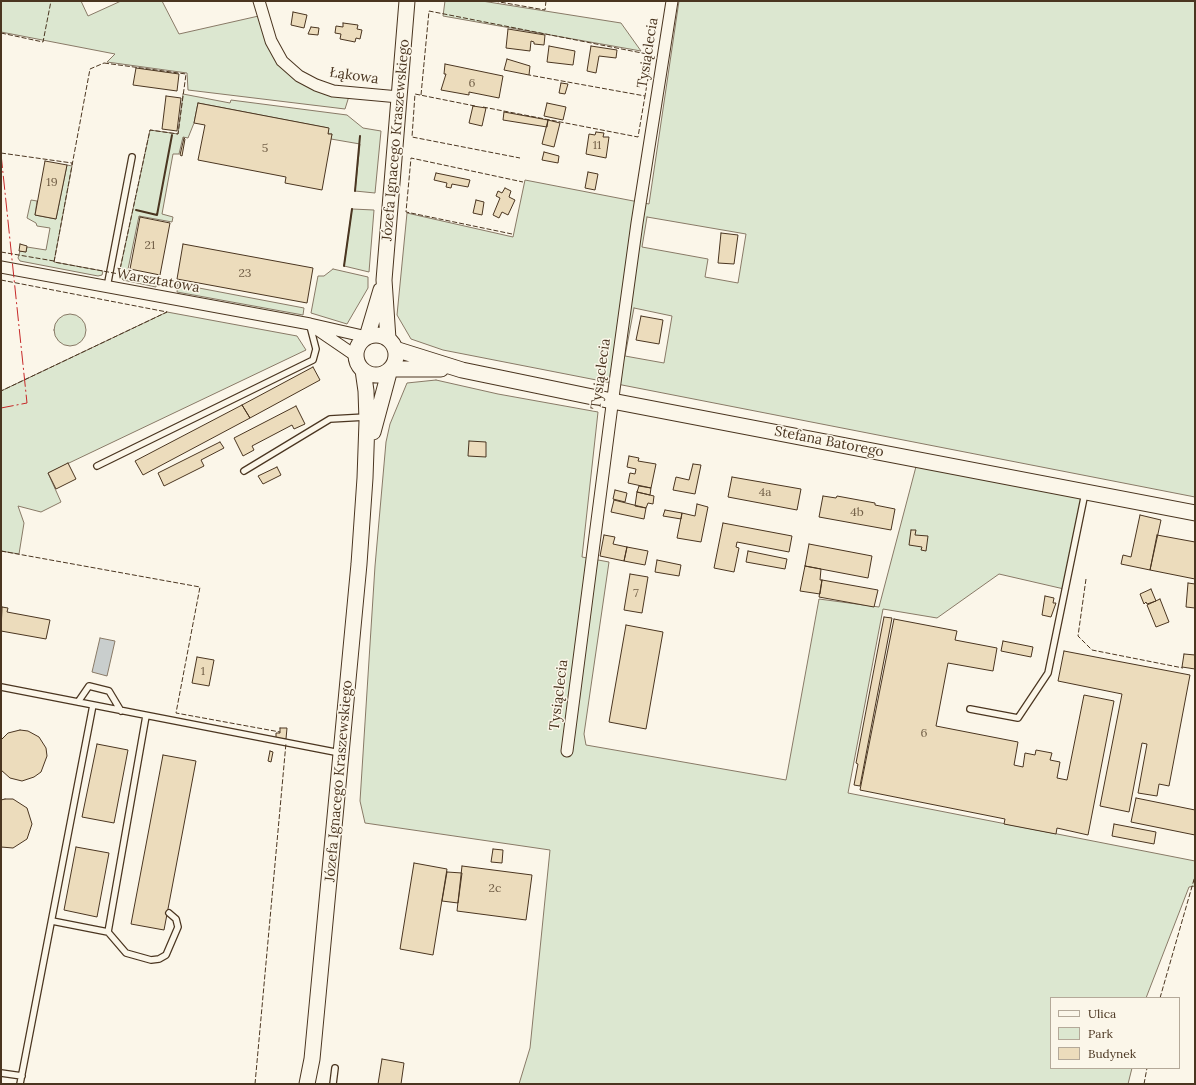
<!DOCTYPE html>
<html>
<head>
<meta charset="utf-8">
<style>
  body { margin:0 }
  #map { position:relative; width:1196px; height:1085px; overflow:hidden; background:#fbf6e9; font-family:Lora,serif }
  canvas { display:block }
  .frame { position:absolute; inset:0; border:2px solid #4a3520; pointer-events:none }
  .legend { position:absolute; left:1050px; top:997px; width:130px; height:72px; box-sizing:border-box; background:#fbf6e9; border:1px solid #b4a999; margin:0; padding:5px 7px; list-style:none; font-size:12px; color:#4a3520 }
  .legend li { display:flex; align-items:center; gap:8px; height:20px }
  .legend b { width:20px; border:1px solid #b4a999 }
</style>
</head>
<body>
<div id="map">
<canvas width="1196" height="1085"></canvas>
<div class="frame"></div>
<ul class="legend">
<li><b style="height:5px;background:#fbf6e9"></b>Ulica</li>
<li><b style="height:11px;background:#dce7d0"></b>Park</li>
<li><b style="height:11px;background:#ecdcbc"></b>Budynek</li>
</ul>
</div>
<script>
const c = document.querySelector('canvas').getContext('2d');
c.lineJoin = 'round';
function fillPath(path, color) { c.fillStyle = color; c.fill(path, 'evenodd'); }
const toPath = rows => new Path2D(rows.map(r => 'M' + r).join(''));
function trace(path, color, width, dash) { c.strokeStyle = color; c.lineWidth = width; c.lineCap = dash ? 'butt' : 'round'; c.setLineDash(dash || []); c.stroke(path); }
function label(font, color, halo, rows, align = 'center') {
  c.font = font + ' Lora,serif'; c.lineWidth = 3; c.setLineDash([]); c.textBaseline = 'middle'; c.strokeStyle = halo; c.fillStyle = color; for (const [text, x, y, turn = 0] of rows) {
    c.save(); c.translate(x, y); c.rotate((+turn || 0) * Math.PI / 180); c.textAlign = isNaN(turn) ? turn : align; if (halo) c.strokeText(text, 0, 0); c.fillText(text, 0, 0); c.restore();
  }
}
const green = toPath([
  [1,1,81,1,88,16,121,1,162,1,179,34,263,15,266,27,299,76,350,93,345,109,188,90,187,73,107,62,115,54,1,32,1,1],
  [445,1,482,1,621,23,641,51,443,16,445,1],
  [679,1,1195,1,1195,497,443,350,411,339,397,315,407,213,513,237,525,180,649,204,679,1],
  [647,217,746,234,738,283,705,277,708,259,642,247,647,217],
  [634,308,672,316,664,363,625,356,634,308],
  [183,94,230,103,231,100,347,115,363,128,381,131,375,193,355,191,360,144,331,139,332,134,328,134,328,128,198,103,194,123,188,138,183,137,179,154,173,154,162,214,173,217,172,222,139,216,127,274,157,279,156,287,123,280,119,274,150,130,178,134,183,94],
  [67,165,72,166,54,262,103,271,102,275,98,276,20,261,18,258,20,251,26,252,27,247,46,250,50,228,37,226,36,223,27,218,31,200,37,201,35,215,56,219,67,165],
  [352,209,374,210,369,272,344,266,352,209],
  [333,269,368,277,368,288,347,324,311,313,318,276,324,276,333,269],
  [178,284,304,308,303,315,177,292,178,284],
  [167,312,297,336,306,350,48,473,61,502,41,512,18,506,24,523,19,554,1,551,1,391,167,312],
  '54 330a16 16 0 1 1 32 0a16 16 0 1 1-32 0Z',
  [436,380,498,394,598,412,582,557,609,562,584,734,586,745,786,780,819,599,879,607,918,459,1085,491,1064,589,999,574,937,618,883,609,848,793,1195,861,1195,886,1189,887,1146,998,1051,998,1051,1068,1132,1068,1128,1084,519,1084,530,1048,550,850,365,823,360,801,375,566,386,442,390,424,407,383,436,380]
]);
fillPath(green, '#dce7d0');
trace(green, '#887966', 1);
const water = toPath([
  [100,638,115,641,107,676,92,672,100,638]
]);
fillPath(water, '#c9cecd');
trace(water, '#887966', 1);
const building = toPath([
  [293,12,307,15,304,28,291,25,293,12],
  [343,23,358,25,357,29,362,30,360,39,356,38,355,42,340,39,341,34,335,33,336,26,343,27,343,23],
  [311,27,319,28,318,35,308,34,311,27],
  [508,29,545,35,544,45,534,44,534,42,531,41,530,51,506,48,508,29],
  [549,46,575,51,573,65,547,62,549,46],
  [591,46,617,50,616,58,599,56,596,73,587,71,591,46],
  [507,59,530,66,529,75,504,70,507,59],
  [445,64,503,76,499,98,469,92,469,95,441,90,446,74,444,74,445,64],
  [136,68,179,74,177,91,133,85,136,68],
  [561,83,568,84,565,94,559,93,561,83],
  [166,96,181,98,177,131,162,129,166,96],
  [198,103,329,128,328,134,332,134,322,190,285,183,286,177,198,160,205,125,194,123,198,103],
  [547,103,566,107,563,120,544,116,547,103],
  [473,106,486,108,482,126,469,123,473,106],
  [504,112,548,120,547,127,503,120,504,112],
  [548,120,560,123,554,147,542,144,548,120],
  [596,132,604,133,603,137,609,137,606,158,586,154,589,134,595,135,596,132],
  [184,138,185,139,182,156,180,155,184,138],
  [544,152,559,156,558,163,542,160,544,152],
  [45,161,67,165,56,219,35,215,45,161],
  [588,172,598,174,595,190,585,188,588,172],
  [436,173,470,180,468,187,452,184,451,188,446,187,447,183,434,180,436,173],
  [505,188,511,191,509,197,515,200,508,215,502,212,499,218,493,215,500,198,496,196,498,191,502,193,505,188],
  [476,200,484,202,482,215,473,213,476,200],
  [140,217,170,223,160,275,130,269,140,217],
  [721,233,738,235,734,264,718,263,721,233],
  [20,244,27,246,26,252,19,251,20,244],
  [183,244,313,268,307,303,177,279,183,244],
  [641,316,663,320,659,344,636,340,641,316],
  [313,367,320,380,250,418,242,405,313,367],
  [242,405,250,418,143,475,135,461,242,405],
  [296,406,305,424,294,429,292,425,252,446,254,450,243,456,234,438,296,406],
  [469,441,486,442,486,457,468,456,469,441],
  [220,442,224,448,201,460,204,466,164,486,158,473,220,442],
  [629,456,639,458,638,461,656,464,651,488,628,483,630,473,635,474,636,469,627,467,629,456],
  [68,463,76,479,56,489,48,473,68,463],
  [693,464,701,465,695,494,673,490,676,477,689,480,693,464],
  [277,467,281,475,263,484,258,476,277,467],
  [732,477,801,489,797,510,728,497,732,477],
  [639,486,651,488,650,495,637,492,639,486],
  [615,490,627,493,625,502,613,499,615,490],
  [637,492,654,496,653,504,648,503,646,508,635,506,637,492],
  [823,496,836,498,837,496,875,503,875,505,895,509,891,530,819,517,823,496],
  [614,500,646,508,644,519,611,512,614,500],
  [697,504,708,507,701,542,677,538,682,513,695,516,697,504],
  [665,510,682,513,681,519,663,516,665,510],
  [1140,515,1161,520,1150,570,1121,564,1123,555,1131,557,1140,515],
  [723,523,792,536,789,552,737,542,736,547,739,548,734,572,714,568,723,523],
  [911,530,916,530,915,535,928,536,926,551,921,550,922,547,909,545,911,530],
  [604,535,615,537,613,544,627,547,624,561,600,556,604,535],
  [1157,535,1195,542,1195,579,1150,570,1157,535],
  [809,544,872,556,868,578,805,566,809,544],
  [627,547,648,551,645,565,624,561,627,547],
  [748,551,787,559,785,569,746,562,748,551],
  [657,560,681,565,679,576,655,572,657,560],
  [805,566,821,569,820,580,822,580,820,594,800,591,805,566],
  [630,574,648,577,642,613,624,610,630,574],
  [822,580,878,590,874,607,819,597,822,580],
  [1188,583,1195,584,1195,608,1186,607,1188,583],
  [1151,589,1156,601,1147,604,1146,602,1144,604,1140,594,1151,589],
  [1045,596,1054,598,1053,603,1056,603,1051,617,1042,615,1045,596],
  [1160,599,1169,622,1156,627,1147,605,1160,599],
  [2,607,8,608,7,612,50,620,46,639,1,631,2,607],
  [884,617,892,618,860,786,854,785,858,764,856,763,884,617],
  [894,619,957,631,955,640,997,648,993,671,948,663,936,726,1018,742,1014,765,1023,767,1025,753,1035,755,1036,750,1052,753,1050,760,1060,762,1057,778,1067,780,1084,695,1114,701,1088,835,1057,828,1056,834,1004,824,1005,819,860,790,894,619],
  [626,625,663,632,646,729,609,722,626,625],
  [1003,641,1033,647,1031,657,1001,651,1003,641],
  [1064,651,1190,675,1169,786,1159,784,1157,796,1138,793,1147,744,1142,743,1129,812,1100,806,1122,694,1058,681,1064,651],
  [1184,654,1195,655,1195,669,1182,667,1184,654],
  [197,657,214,660,209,686,192,683,197,657],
  [280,728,287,728,286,739,276,738,276,733,280,733,280,728],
  [20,730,28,731,39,737,46,748,47,756,41,772,34,777,22,781,10,778,1,770,1,740,8,733,20,730],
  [97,744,128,750,114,823,82,817,97,744],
  [270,751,273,752,271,762,268,761,270,751],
  [163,755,196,761,164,930,131,924,163,755],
  [1136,798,1195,810,1195,835,1131,822,1136,798],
  [5,799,13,799,27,808,32,824,27,839,13,848,1,847,1,800,5,799],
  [1114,824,1156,832,1154,844,1112,836,1114,824],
  [76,847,109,853,97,917,64,910,76,847],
  [493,849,503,850,502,863,491,862,493,849],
  [414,863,447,869,433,955,400,949,414,863],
  [462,866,532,875,526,920,457,911,462,866],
  [447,872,462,873,458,903,442,901,447,872],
  [382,1059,404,1063,401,1084,378,1084,382,1059]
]);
fillPath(building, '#ecdcbc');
trace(building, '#4a3520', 1);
const lane = toPath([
  [107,287,132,157],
  [97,466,313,360,316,349,310,326],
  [244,471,330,419,366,417],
  [1,687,340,753],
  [78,702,89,686,109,691,121,711],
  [970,709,1018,718,1048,673,1085,493],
  [52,921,108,932,146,716],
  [108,932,126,953,151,960,159,959,166,955,178,927,176,919,169,913],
  [1,1073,22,1076],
  [20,1084,93,705],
  [333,1084,335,1068]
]);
const street = toPath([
  [259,1,271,41,282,61,299,76,316,85,333,91,399,97],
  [1,267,310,324,367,337],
  [315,328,356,356],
  [567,751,614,390,637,223,672,1]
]);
const secondary = toPath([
  '356 355a20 20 0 1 1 40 0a20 20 0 1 1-40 0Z',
  [367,337,381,290],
  [388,339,384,280,407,1],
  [395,349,462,370,612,401,1195,513],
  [390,369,441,369],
  [373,432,390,369],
  [307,1084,312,1059,359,564,365,478,367,421,366,391,363,370]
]);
trace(lane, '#4a3520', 8);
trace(street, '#4a3520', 13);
trace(secondary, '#4a3520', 17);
trace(lane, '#fbf6e9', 5.5);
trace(street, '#fbf6e9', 11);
trace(secondary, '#fbf6e9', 15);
trace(toPath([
  [494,1,545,10,546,1],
  [1,33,43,42,51,1],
  [104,63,186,74,178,134,150,130,119,274,54,262,90,69,104,63],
  [421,95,429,11,652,55,645,96,529,75],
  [475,106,415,94,412,137,520,158],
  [483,107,638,137,645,96],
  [1,153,72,163,72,165],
  [512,234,406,212,411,158,523,182],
  [1,252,54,261],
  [1,280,167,312,1,391],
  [1,551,200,587,176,713,280,732],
  [1086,579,1078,636,1092,650,1183,668],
  [1160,998,1195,876],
  [255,1084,286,743],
  [1144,1084,1147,1068]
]), '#4a3520', 1, [5, 2]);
trace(toPath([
  [355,191,360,136],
  [136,210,157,215,172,135],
  [344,266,352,209]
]), '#4a3520', 2);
trace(toPath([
  [1,154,27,403,1,408]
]), '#c62828', 1, [14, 3, 2, 3]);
label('12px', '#725f47', null, [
  ["6",472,84],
  ["11",597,146],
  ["5",265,149],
  ["19",52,183],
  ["21",150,246],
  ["23",245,274],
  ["4a",765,493],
  ["4b",857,513],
  ["7",636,594],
  ["1",203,672],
  ["6",924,734],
  ["2c",495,889]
]);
label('14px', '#4a3520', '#fbf6e9', [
  ["Tysiąclecia",648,53,-81],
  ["Łąkowa",354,76,8],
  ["Józefa Ignacego Kraszewskiego",396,140,-85],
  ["Warsztatowa",158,281,10],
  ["Tysiąclecia",601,374,-82],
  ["Stefana Batorego",829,442,11],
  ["Tysiąclecia",559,695,-83],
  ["Józefa Ignacego Kraszewskiego",339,781,-85]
]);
</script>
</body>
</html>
